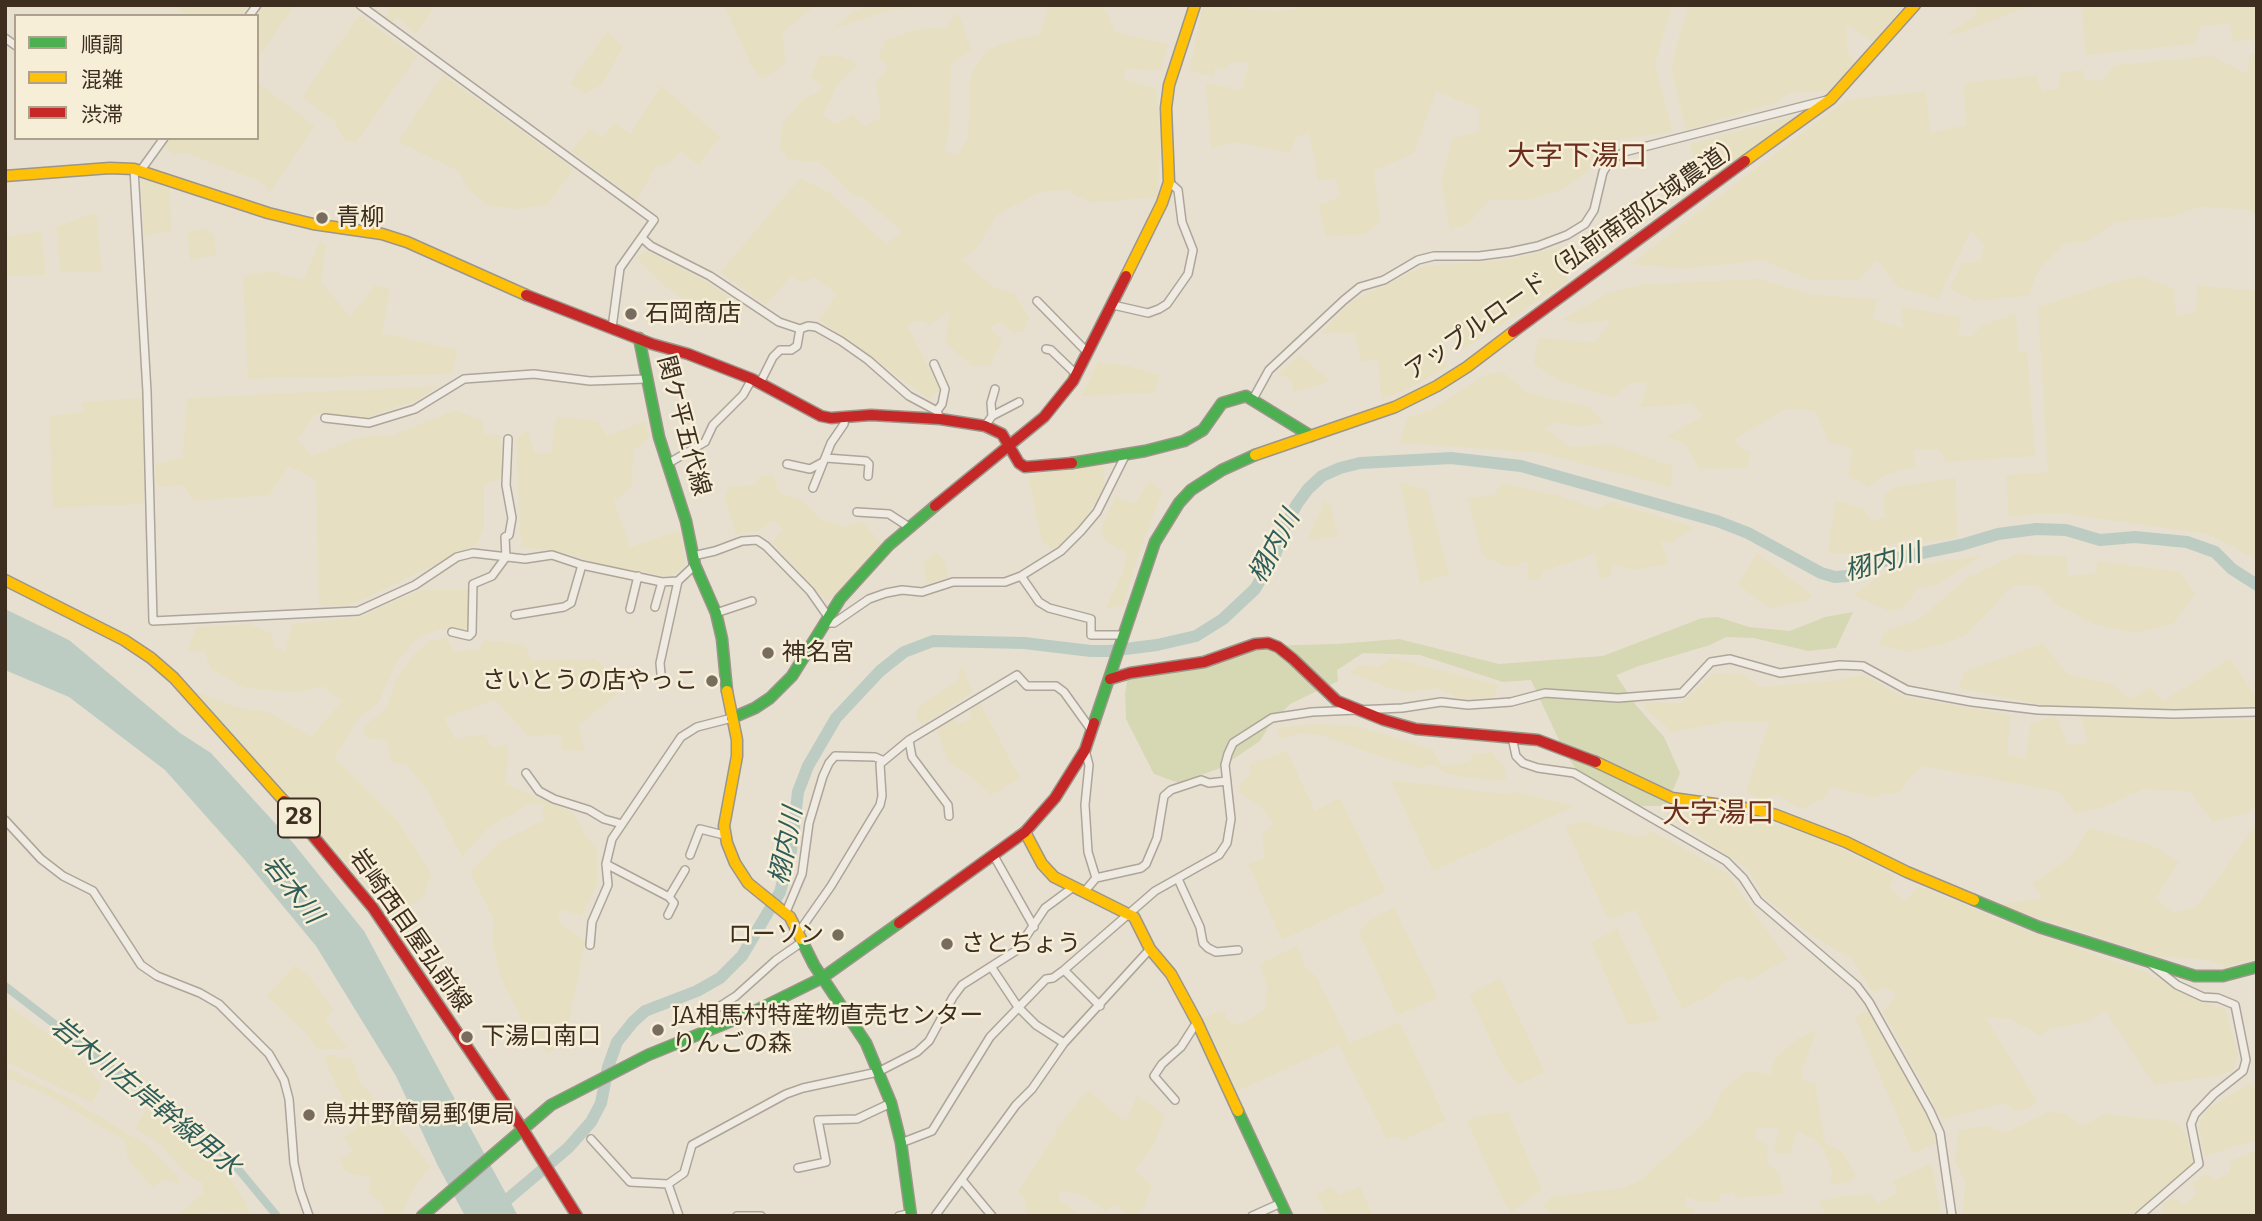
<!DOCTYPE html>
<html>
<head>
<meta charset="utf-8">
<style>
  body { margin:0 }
  #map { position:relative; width:2262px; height:1221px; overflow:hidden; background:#e7e0d1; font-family:Bitter,"Noto Sans JP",serif }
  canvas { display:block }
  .frame { position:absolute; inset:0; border:7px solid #3d2e20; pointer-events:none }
  .legend { position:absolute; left:14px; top:14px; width:245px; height:126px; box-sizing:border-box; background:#f7eed8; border:2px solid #ada18e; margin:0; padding:9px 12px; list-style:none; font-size:21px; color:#3d2e20 }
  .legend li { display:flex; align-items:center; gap:14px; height:35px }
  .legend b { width:35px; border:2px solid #ada18e }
</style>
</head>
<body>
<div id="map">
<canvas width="2262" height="1221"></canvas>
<div class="frame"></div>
<ul class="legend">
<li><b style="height:9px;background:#4caf50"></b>順調</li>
<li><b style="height:9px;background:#ffc107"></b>混雑</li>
<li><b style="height:9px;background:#c62828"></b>渋滞</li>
</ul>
</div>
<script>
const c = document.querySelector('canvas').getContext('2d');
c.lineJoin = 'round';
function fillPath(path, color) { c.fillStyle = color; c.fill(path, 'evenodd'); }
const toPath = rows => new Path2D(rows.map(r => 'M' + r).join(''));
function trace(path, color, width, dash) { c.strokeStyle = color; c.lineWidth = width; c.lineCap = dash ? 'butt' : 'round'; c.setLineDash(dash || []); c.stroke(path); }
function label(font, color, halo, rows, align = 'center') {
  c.font = font + ' Bitter,"Noto Sans JP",serif'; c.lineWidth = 5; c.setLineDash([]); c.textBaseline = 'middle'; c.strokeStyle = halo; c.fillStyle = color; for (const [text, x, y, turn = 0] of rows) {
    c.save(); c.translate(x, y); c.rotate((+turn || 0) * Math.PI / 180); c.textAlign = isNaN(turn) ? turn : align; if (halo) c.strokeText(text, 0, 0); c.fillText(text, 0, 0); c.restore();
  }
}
fillPath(toPath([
  [173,5,248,5,241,16,187,16],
  [263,5,295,5,257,58,257,16,255,16],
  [390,5,435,5,416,34,398,18,391,22,386,18],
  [724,5,809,5,811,9,782,33,786,63,762,79,751,65],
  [869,5,927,5,886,11,832,29,853,12],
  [1049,5,1101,5,1109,15,1115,32,1168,44,1162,70,1126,69,1124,79,1156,88,1161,140,1157,197,1091,203,1066,190,1041,192,998,214,976,249,961,259,993,287,1015,294,1029,318,1024,331,1014,333,1000,322,990,328,1002,340,990,366,972,366,945,343,950,310,930,325,922,321,907,324,940,390,929,399,819,320,836,294,814,277,803,283,791,276,766,305,720,272,800,178,830,193,886,244,903,232,863,198,852,195,819,161,802,162,788,159,780,148,783,123,804,98,820,92,820,83,810,77,820,55,841,56,857,64,837,85,823,116,837,124,853,114,864,127,881,117,876,81,889,67,878,57,885,40,917,29,946,27,958,12,971,50,951,65,949,133,944,151,957,155,968,138,970,77,984,53,1000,44,1040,34],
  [1203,5,1274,11,1296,9,1296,5,1672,5,1655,65,1673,132,1619,139,1593,158,1588,172,1559,191,1526,200,1489,200,1468,224,1450,230,1441,180,1453,138,1479,132,1479,109,1436,91,1414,153,1374,171,1380,222,1365,234,1326,237,1319,205,1341,196,1335,178,1318,181,1309,132,1296,138,1290,153,1234,142,1211,149,1206,83,1242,90,1249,63,1233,62,1226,69,1215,68,1214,77,1189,71],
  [1688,5,1904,5,1873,43,1847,23,1847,51,1855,62,1828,91,1788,93,1778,102,1686,130,1671,67],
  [1975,5,2033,5,1958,34,1946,34,1976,16],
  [2081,5,2257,5,2257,39,2233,42,2230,24,2202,25,2194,44,2086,55],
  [359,15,417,56,356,143,344,140,335,122,302,97],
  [607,31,623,48,601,85,585,94,570,84],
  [2250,54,2257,54,2257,216,2249,210,2201,207,2169,217,2116,222,2085,242,2065,243,2039,269,2028,296,1974,301,1949,288,1962,263,1981,261,1984,246,1971,230,1938,299,1899,288,1877,260,1858,280,1810,280,1762,260,1683,269,1630,264,1846,100,1926,91,1930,133,1966,125,1964,83,2036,75,2042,92,2058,88,2061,73,2083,70,2085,80,2101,81,2115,65,2211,56,2247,74],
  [443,75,574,169,547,205,516,209,486,205,470,190,457,170,398,142],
  [259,84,315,126,270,192,259,181,185,153,175,155,163,146,168,138,257,138,257,87],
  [661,85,720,137,699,165,681,152,669,163,656,167,636,200,571,151,589,129,603,137,615,122,630,134],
  [1799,115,1700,185,1690,144],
  [141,179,170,188,171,231,144,236],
  [96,212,102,272,60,272,56,227],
  [205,228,214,235,216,255,190,260,187,232],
  [41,231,46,275,5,276,5,237],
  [320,241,326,245,321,282,350,316,375,285,390,288,382,333,458,350,452,374,248,379,243,276,270,271,303,280],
  [1561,247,1568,281,1464,349,1453,338,1433,343,1447,367,1406,390,1381,399,1378,360,1361,361,1355,333,1322,333,1350,302,1425,266,1508,260],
  [647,251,702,279,745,307,738,320,708,316,665,286,636,257],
  [2139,276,2173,288,2177,316,2196,312,2197,285,2257,291,2257,560,2208,534,2059,513,2009,516,2006,475,2048,472,2038,307,2111,283],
  [1758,279,1815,295,1877,299,1873,319,1903,328,1901,306,1962,318,1958,334,1971,338,1981,326,2016,313,2018,351,2027,352,2035,456,1946,462,1938,449,1914,450,1915,467,1885,475,1868,487,1848,475,1852,448,1829,442,1815,411,1785,409,1734,440,1742,449,1751,452,1747,468,1699,469,1684,443,1667,437,1703,415,1692,404,1640,407,1648,382,1629,384,1613,398,1558,380,1534,364,1538,338,1595,342,1611,320,1581,324,1562,320,1609,292,1646,284],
  [1300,355,1330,381,1294,392,1291,379,1278,374],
  [1098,362,1128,366,1160,375,1154,393,1081,396],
  [1503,372,1528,393,1590,407,1604,423,1579,427,1558,422,1544,428,1570,447,1611,444,1672,466,1671,487,1541,453,1399,443,1408,417,1429,411,1487,374],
  [437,386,420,399,368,417,316,414,297,439,312,456,359,437,393,435,455,410,482,420,484,434,500,435,503,478,484,486,484,528,477,544,360,601,341,606,319,605,316,480,289,466,269,495,192,501,184,485,157,487,155,464,183,457,187,398],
  [142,398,144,504,53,508,49,416,83,412,82,402],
  [556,417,598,421,607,436,645,421,650,437,633,451,632,487,614,501,630,547,680,530,685,555,684,569,668,576,601,565,563,552,521,547,516,440,527,430,535,453,551,453],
  [1103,464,1105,485,1085,519,1062,544,1051,549,1042,541,1028,476],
  [760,476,774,476,778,492,803,501,820,519,842,527,862,521,882,544,828,602,772,543,783,529,774,521,757,531,736,534,725,499,729,486,756,485],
  [1956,478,1957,538,1924,542,1914,536,1870,553,1828,553,1835,501,1863,508,1872,521,1885,517,1883,497,1894,487],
  [1150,480,1162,492,1139,553,1123,606,1105,609,1123,572,1127,553,1105,541,1101,529,1115,497,1135,503],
  [1400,482,1427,490,1449,574,1420,584],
  [1501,483,1560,496,1596,509,1611,502,1694,527,1672,543,1660,540,1669,564,1633,570,1614,564,1609,577,1600,579,1595,553,1542,572,1542,579,1529,580,1527,561,1510,568,1482,556,1468,498,1495,495],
  [1324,500,1331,506,1338,536,1307,541],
  [936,552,944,560,948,577,927,584,923,562],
  [1757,553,1812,595,1807,601,1770,608,1738,585],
  [2017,554,2066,556,2069,576,2095,573,2098,561,2180,572,2195,594,2173,624,2132,633,2094,624,2057,605,2038,586,2013,585,1967,634,1945,644,1909,652,1879,645,1885,631,1918,620,1967,578],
  [1983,555,1936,586,1918,588,1904,608,1889,611,1853,595,1889,570],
  [420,590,469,590,467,631,440,629,418,638,398,660,378,703,357,720,335,758,398,821,431,873,423,897,394,917,196,692,236,707,269,712,311,737,342,701,322,686,300,693,245,688,211,669,204,651,187,652,197,627,250,624,272,634,275,648,285,652,292,624,360,617],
  [447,638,454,651,479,650,484,640,526,645,531,660,596,659,609,672,616,695,579,725,584,751,561,749,561,735,528,736,495,700,444,718,455,739,484,734,492,747,508,745,506,784,573,813,585,834,597,849,597,884,582,916,561,909,558,921,585,942,565,1042,548,1054,528,1033,500,976,493,945,493,918,470,872,499,843,543,821,543,805,530,803,487,829,462,857,428,791,407,765,391,762,387,740,366,738,363,727,387,708,395,682,416,652,431,640],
  [2043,643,2067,674,2112,684,2131,699,2150,687,2164,701,2230,658,2257,698,2257,706,2172,710,2044,705,1959,688,1965,671],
  [1392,658,1499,685,1494,697,1462,699,1436,688,1407,692,1386,687,1349,672,1359,665,1379,667],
  [961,665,973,692,926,723,921,723,917,718,917,708,958,681],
  [1714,673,1740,674,1762,687,1839,680,1864,675,1901,696,2010,715,2007,754,2025,759,2031,723,2056,716,2068,745,2088,744,2081,717,2257,720,2257,805,2249,813,2213,822,2190,792,2144,789,2101,808,2075,813,2060,792,1924,766,1908,779,1900,793,1884,794,1875,798,1833,787,1822,799,1802,809,1776,795,1760,801,1746,791,1769,722,1726,722,1672,732,1646,709,1644,702,1681,703],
  [980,703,1020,778,991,795,973,778,948,762,937,729,951,719,958,724,971,719,970,709],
  [1311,724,1353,725,1434,750,1442,766,1469,762,1473,754,1492,752,1506,770,1506,779,1494,781,1447,774,1431,764,1420,768,1376,755,1321,735,1300,733,1280,739,1277,728],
  [1287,751,1315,811,1340,798,1386,891,1282,940,1248,864,1264,858,1263,833,1274,824,1260,806,1241,794,1239,785,1250,775,1250,764],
  [1391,780,1504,794,1517,792,1575,806,1433,871],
  [1676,809,1771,824,1817,837,1895,876,1889,887,1904,901,1919,886,2022,929,2145,972,2201,1002,2225,1008,2238,1054,2234,1069,2222,1075,2155,1085,2105,1010,2091,1020,2050,1029,2041,1036,2010,1019,1986,1018,2037,1101,2029,1108,2014,1111,2005,1103,1942,1119,1883,1012,1897,994,1886,988,1872,992,1853,960,1811,935,1763,896,1748,869,1666,815],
  [1581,821,1638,837,1654,832,1727,873,1787,959,1748,981,1742,976,1722,984,1715,993,1682,1009,1636,910,1608,919,1565,827],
  [2257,823,2257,958,2225,967,2208,960,2158,956,2026,914,2002,904,2043,898,2032,884,2070,857,2089,828,2149,844,2179,862,2156,898,2173,913,2197,907],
  [1394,907,1438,998,1397,1015,1359,933,1367,922],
  [1617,928,1660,1020,1628,1025,1591,943],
  [1298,945,1305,967,1316,976,1350,1043,1400,1022,1446,1120,1402,1141,1398,1136,1387,1139,1339,1045,1237,1091,1203,1018,1220,1011,1226,1011,1226,1019,1238,1025,1265,1010,1267,985,1260,964],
  [295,965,309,976,333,1009,326,1021,348,1049,316,1049,308,1035,267,996],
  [1500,978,1545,1072,1519,1085,1504,1068,1469,995],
  [5,1003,79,1057,102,1085,92,1103,5,1061],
  [1869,1010,1929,1119,1936,1143,1913,1154,1855,1017],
  [1817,1030,1801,1072,1804,1081,1815,1083,1825,1143,1842,1151,1856,1176,1852,1180,1831,1185,1832,1173,1827,1156,1816,1140,1796,1131,1791,1154,1779,1155,1773,1151,1780,1129,1759,1127,1754,1138,1768,1146,1767,1163,1779,1173,1785,1194,1737,1198,1733,1192,1720,1194,1720,1201,1702,1203,1687,1196,1684,1206,1694,1209,1693,1216,1566,1216,1548,1211,1542,1206,1552,1197,1626,1187,1643,1178,1710,1117,1721,1093,1740,1075,1750,1071,1770,1075,1775,1058,1797,1039],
  [329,1055,352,1059,361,1083,431,1166,411,1193,403,1213,398,1216,384,1216,382,1203,369,1194,370,1177,347,1173,339,1160,354,1151,343,1137,357,1128,324,1060],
  [5,1067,75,1102,147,1145,178,1177,180,1185,165,1179,152,1187,128,1159,124,1140,44,1093,5,1077],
  [2250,1083,2257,1090,2257,1140,2205,1156,2198,1127,2207,1109],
  [1088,1090,1126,1122,1137,1096,1165,1115,1155,1142,1135,1170,1152,1186,1144,1208,1133,1216,1129,1216,1115,1205,1105,1211,1087,1197,1061,1190,1058,1199,1077,1214,1074,1216,1028,1216,1024,1199,1018,1192,1067,1115],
  [146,1109,211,1161,233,1182,246,1202,249,1214,213,1212,183,1216,181,1213,203,1193,202,1182,187,1175,160,1144,134,1128],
  [1508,1112,1542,1190,1511,1212,1502,1198,1467,1122,1477,1116],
  [2048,1112,2065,1113,2082,1126,2104,1114,2175,1121,2185,1133,2194,1163,2133,1216,1963,1216,1965,1182,1954,1160,1959,1130,1984,1126,2006,1132],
  [2257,1150,2257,1216,2162,1216,2163,1204,2172,1198,2185,1205,2196,1194,2192,1183,2206,1174,2216,1180,2229,1174,2232,1160],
  [1932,1163,1941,1216,1826,1216,1819,1201,1844,1196,1870,1194,1878,1203,1898,1193,1893,1181],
  [1360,1186,1373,1216,1326,1216,1316,1194,1331,1187,1340,1195]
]), '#e6dfc2');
fillPath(toPath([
  [1853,612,1836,648,1808,651,1754,638,1726,637,1710,645,1639,666,1616,675,1635,704,1664,737,1680,773,1666,806,1629,806,1585,782,1565,753,1531,680,1503,682,1420,655,1363,653,1337,670,1338,681,1290,704,1269,726,1260,741,1220,768,1179,783,1154,774,1126,719,1125,693,1128,677,1262,646,1337,644,1399,639,1499,664,1603,656,1702,618,1718,617,1749,627,1790,631,1825,617]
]), '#d6d7b3');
fillPath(toPath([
  [5,609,69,640,180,733,211,753,294,844,364,931,518,1216,465,1216,437,1164,396,1076,316,946,244,859,165,770,69,697,5,670]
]), '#bcccc2');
trace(toPath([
  [5,986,229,1158,277,1216]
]), '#bcccc2', 8);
trace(toPath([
  [496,1205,502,1204,568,1148,591,1122,601,1103,608,1067,617,1042,633,1022,645,1011,697,991,720,978,742,956,780,892,791,851,798,792,808,766,836,718,880,671,904,652,933,641,1024,643,1091,651,1109,651,1157,645,1196,636,1223,619,1255,589,1275,555,1286,524,1297,504,1308,489,1322,476,1340,468,1360,463,1451,458,1521,466,1717,521,1748,533,1821,573,1835,577,1859,575,1882,561,1961,545,1998,534,2036,529,2066,530,2100,540,2135,537,2187,542,2215,552,2232,569,2257,585]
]), '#bcccc2', 12);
const street = toPath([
  [360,5,654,220,620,268,612,328],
  [249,16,257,5],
  [5,38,16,46],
  [134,169,147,392,153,621,358,611,415,585,457,557,473,553,525,559,552,555,582,565,662,582,678,581,695,565],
  [141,170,164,138],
  [642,238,651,246,710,276,779,322,800,329,808,326,816,327,841,341,868,360,909,396,937,411,940,419],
  [1037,301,1088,353],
  [1113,305,1148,313,1159,309,1167,304,1188,274,1193,250,1182,222,1178,190,1169,182],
  [1046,349,1051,350,1077,375],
  [934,364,945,389,942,404,937,411],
  [760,383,773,357,780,350,791,350,797,346,800,329],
  [1253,399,1269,370,1344,300,1360,287,1384,280,1418,260,1434,256,1479,256,1510,252,1538,246,1567,235,1585,224,1594,210,1603,172,1610,161,1624,152,1827,100],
  [992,416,991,403,995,389],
  [325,418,369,423,415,409,464,379,534,374,590,381,646,379],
  [985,426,992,416,1019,402],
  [826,458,866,461,869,464,868,476],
  [667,464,705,442,713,425,743,395,752,379],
  [787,464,810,469,823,462],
  [813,488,831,443,844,424,845,417],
  [857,512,889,514,909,527],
  [693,556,715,551,742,541,757,540,766,546,810,591,829,618],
  [1021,576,1039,602,1049,608,1091,619,1091,635,1123,635],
  [655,607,662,582],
  [630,609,638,576],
  [716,613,752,601],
  [515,615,564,607,571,603,582,565],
  [826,623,834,623,869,599,886,593,902,590,922,592,953,582,1005,582,1021,576,1061,551,1081,531,1097,512,1126,454],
  [452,632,469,636,472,633,473,584,492,576,506,557,505,537,509,535,512,518,506,485,508,439],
  [661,674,660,663,678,581],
  [1512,737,1516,756,1523,763,1538,768,1574,773,1726,861,1743,878,1758,901,1857,986,1869,1002,1930,1111,1940,1133,1952,1216],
  [909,740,912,757,948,805,949,816],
  [526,773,539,791,554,799,589,810,604,819,622,824],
  [5,820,41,859,63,876,93,891,141,965,157,976,200,993,219,1004,269,1054,284,1080,289,1099,294,1163,300,1190,309,1216],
  [690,855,700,829,724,835],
  [994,856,1034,927],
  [606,864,669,897],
  [1096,878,1141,868,1146,864,1157,838,1164,796,1171,790,1201,780,1209,783,1227,781],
  [1178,879,1200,927,1203,943,1208,948,1216,952,1238,950],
  [1085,891,1096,878,1088,852,1085,805,1089,765,1085,750],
  [786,912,802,874,809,823,823,776,829,763,835,756,875,757,882,760],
  [668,915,674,903,669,897,685,870],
  [798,933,831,886,880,805,882,796,880,764,909,740,1017,675,1027,686,1056,686,1064,692,1092,731],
  [590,945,592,922,608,885,606,864,612,839,681,737,697,727,732,718],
  [992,968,1018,1007,1036,1025,1064,1043],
  [1064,970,1100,1006],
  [706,1031,704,1020,708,1014,736,996,776,960,802,942],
  [1175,1100,1154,1076,1162,1064,1181,1047,1197,1022],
  [591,1139,630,1182,668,1184,684,1173,692,1145,786,1094,803,1088,878,1072,917,1052,929,1041,953,997,962,985,1017,950,1045,908,1072,888],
  [901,1143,932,1131,990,1037,1046,979,1053,978,1064,970,1155,891,1219,855,1227,843,1231,819,1225,765,1228,754,1233,743,1272,718,1312,712,1402,708,1441,702,1468,705,1511,702,1545,693,1618,698,1682,693,1711,662,1730,659,1780,673,1840,665,1863,666,1907,690,1972,702,2038,710,2174,714,2257,712],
  [798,1168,826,1162,818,1120,857,1119,891,1103],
  [962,1180,992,1216],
  [668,1184,679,1216],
  [737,1216,761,1216],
  [899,1216,911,1213],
  [935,1216,1016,1105,1032,1089,1064,1043,1150,949],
  [1252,1216,1281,1203],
  [2139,1216,2199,1164,2191,1124,2195,1114,2214,1094,2243,1071,2246,1060,2235,1005,2218,998,2203,997,2177,985,2152,965]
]);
const fast = toPath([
  [639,338,659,437,686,521,695,565,716,613,722,639,727,691],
  [1072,463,1145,451,1184,441,1203,430,1222,403,1246,396,1311,436],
  [732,718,755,708,770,698,792,676,840,599,889,545,935,506],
  [1094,723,1155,542,1179,503,1191,490,1222,470,1255,455],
  [1974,900,2039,927,2195,976,2223,976,2257,967],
  [801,939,814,965,866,1043,891,1103,901,1143,911,1216],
  [1238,1111,1287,1216],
  [422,1216,551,1105,648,1055,751,1013,822,978,899,923]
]);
const slow = toPath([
  [1745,161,1831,99,1915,5],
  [5,176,110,168,134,169,268,213,313,224,382,234,407,242,526,295],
  [1126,276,1162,203,1169,182,1166,108,1169,85,1195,5],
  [1255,455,1395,407,1437,386,1467,367,1513,332],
  [5,580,124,640,151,658,174,678,284,801],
  [727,691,737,740,737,756,724,826,727,843,735,863,748,883,790,917,801,939],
  [1596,762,1672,798,1758,810,1776,815,1846,842,1907,872,1974,900],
  [1025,832,1042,864,1054,877,1134,917,1150,949,1171,974,1197,1022,1238,1111]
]);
const jam = toPath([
  [526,295,652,344,688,354,752,379,821,416,831,418,871,415,940,419,985,426,1002,434,1019,463,1025,467,1072,463],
  [1513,332,1745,161],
  [935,506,1044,417,1073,381,1126,276],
  [1110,679,1130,673,1204,662,1255,644,1268,643,1278,647,1293,659,1337,701,1384,720,1416,729,1538,740,1596,762],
  [284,801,373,908,522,1128,577,1216],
  [899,923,1025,832,1055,798,1085,750,1094,723]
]);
trace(street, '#ada599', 10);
trace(fast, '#9c958a', 13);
trace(slow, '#9c958a', 13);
trace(jam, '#9c958a', 13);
trace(street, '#efebe3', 7);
trace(fast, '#4caf50', 10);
trace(slow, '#ffc107', 10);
trace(jam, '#c62828', 10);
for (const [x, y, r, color] of [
  [322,218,7,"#786c5e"],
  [631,314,7,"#786c5e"],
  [768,653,7,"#786c5e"],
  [712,681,7,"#786c5e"],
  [838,935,7,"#786c5e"],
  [947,944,7,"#786c5e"],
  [658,1030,7,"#786c5e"],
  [467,1037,7,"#786c5e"],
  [309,1115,7,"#786c5e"]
]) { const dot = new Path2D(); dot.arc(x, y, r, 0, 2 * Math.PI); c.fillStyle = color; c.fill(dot); trace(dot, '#f7eed8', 2.5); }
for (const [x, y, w] of [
  [299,818,42]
]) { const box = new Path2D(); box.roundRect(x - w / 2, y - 19.5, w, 39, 5); c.fillStyle = '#f7eed8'; c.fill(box); trace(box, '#3d2e20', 2); }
label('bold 23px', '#3d2e20', null, [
  ["28",299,818]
]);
label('24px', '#3d2e20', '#f7eed8', [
  ["青柳",336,218],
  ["石岡商店",645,314],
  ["神名宮",782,653],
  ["さいとうの店やっこ",698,681,"right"],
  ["ローソン",824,935,"right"],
  ["さとちょう",961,944],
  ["JA相馬村特産物直売センター",672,1016],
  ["りんごの森",672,1044],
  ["下湯口南口",481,1037],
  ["鳥井野簡易郵便局",323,1115]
], 'left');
label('24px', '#3d2e20', '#f7eed8', [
  ["アップルロード（弘前南部広域農道）",1575,258,-35],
  ["関ケ平五代線",683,426,75],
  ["岩崎西目屋弘前線",410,931,55]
]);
label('italic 26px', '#2f5d5a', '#f7eed8', [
  ["栩内川",1275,547,-62],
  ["栩内川",1883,563,-15],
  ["栩内川",787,846,-79],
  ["岩木川",292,890,52],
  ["岩木川左岸幹線用水",145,1097,39]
]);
label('28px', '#6b2e1e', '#f7eed8', [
  ["大字下湯口",1577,157],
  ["大字湯口",1718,814]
]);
</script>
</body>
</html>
